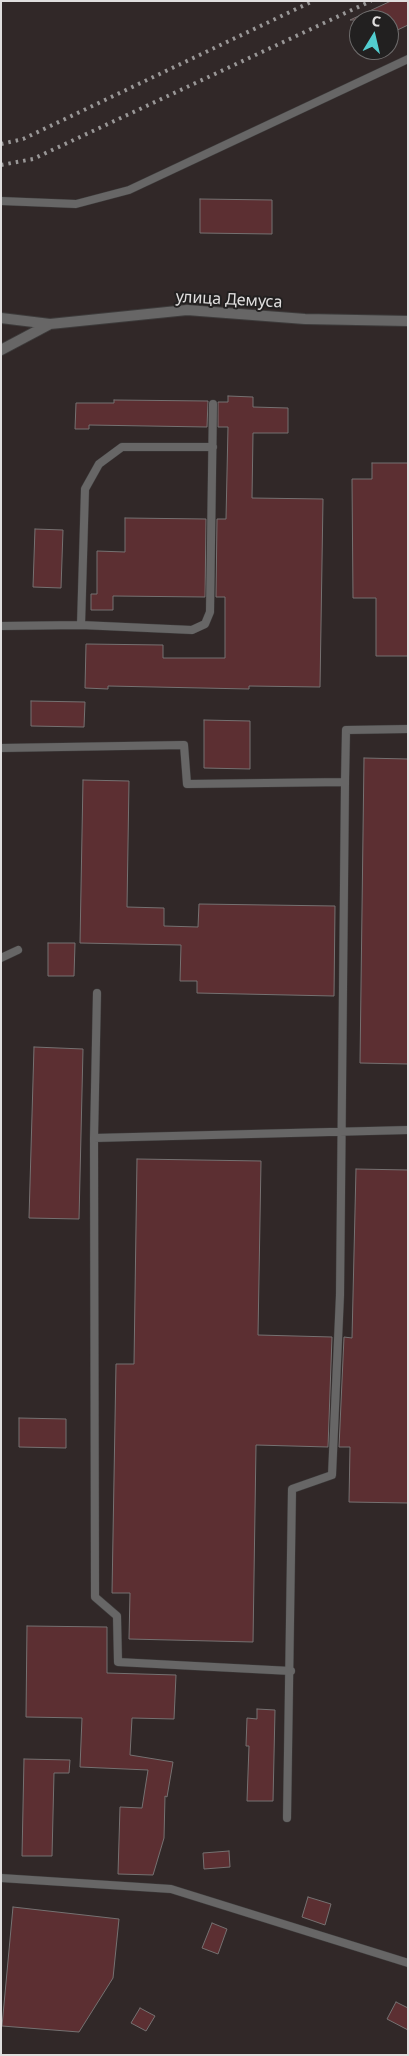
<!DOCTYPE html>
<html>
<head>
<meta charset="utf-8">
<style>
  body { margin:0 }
  #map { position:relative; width:409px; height:2056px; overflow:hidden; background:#222020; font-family:"Noto Sans",sans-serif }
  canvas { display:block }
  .frame { position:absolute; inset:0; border:2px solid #e0dede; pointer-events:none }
  .north { position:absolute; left:349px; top:10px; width:50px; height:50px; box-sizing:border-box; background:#222020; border:1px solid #6e6c6c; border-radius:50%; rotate:9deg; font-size:14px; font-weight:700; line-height:20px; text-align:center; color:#e0dede }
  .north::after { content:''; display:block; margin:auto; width:18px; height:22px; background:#52cdcf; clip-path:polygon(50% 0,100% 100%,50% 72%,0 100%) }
</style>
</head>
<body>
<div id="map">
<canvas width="409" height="2056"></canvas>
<div class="frame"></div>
<div class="north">С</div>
</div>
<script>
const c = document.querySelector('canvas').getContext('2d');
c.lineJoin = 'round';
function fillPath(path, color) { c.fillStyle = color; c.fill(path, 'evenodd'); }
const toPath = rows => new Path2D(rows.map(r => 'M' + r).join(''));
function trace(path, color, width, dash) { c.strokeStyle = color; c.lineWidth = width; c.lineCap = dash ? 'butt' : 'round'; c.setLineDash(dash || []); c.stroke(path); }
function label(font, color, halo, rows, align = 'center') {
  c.font = font + ' "Noto Sans",sans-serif'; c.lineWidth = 4; c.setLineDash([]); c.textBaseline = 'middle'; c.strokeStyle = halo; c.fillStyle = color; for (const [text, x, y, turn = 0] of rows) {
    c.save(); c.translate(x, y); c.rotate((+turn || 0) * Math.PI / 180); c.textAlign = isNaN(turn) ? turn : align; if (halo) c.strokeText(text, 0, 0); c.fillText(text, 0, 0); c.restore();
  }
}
fillPath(toPath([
  [1,1,408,1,408,2055,1,2055],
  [359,20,389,20,389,50,359,50]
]), '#312828');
const building = toPath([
  [391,1,408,1,408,25,389,34,389,20,350,20,391,1],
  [200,199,272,200,272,234,200,233,200,199],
  [228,396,253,397,253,407,288,408,288,433,253,433,252,498,323,499,320,687,249,686,249,689,108,686,108,689,85,688,86,644,163,645,163,658,225,658,225,597,216,597,217,519,226,519,228,427,218,427,218,402,228,402,228,396],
  [114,400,208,401,207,427,89,425,89,429,75,429,76,403,114,403,114,400],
  [372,463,408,463,408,656,376,656,376,598,353,598,352,479,372,479,372,463],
  [125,518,206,519,205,597,113,596,113,610,91,610,91,594,97,594,97,551,125,552,125,518],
  [35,529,63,530,61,588,33,587,35,529],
  [31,701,85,702,84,727,31,726,31,701],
  [204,720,250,721,250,769,204,768,204,720],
  [364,758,408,759,408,1064,360,1063,364,758],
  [83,780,129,781,127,907,164,908,164,926,198,927,199,904,335,906,334,996,197,993,197,981,180,981,181,945,80,943,83,780],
  [48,943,75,943,74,976,48,976,48,943],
  [34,1047,83,1049,79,1219,29,1218,34,1047],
  [137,1159,261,1161,258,1335,332,1337,328,1447,256,1445,253,1642,129,1639,130,1593,112,1593,116,1364,134,1364,137,1159],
  [356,1169,408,1170,408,1503,349,1502,350,1447,339,1447,344,1337,352,1338,356,1169],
  [19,1418,66,1419,66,1448,19,1447,19,1418],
  [27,1626,107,1627,107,1673,176,1675,174,1719,132,1718,130,1755,173,1762,167,1797,165,1796,164,1838,153,1875,118,1874,120,1807,142,1808,148,1770,80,1767,82,1718,26,1717,27,1626],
  [257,1709,275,1710,273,1801,247,1801,249,1746,246,1746,247,1718,257,1719,257,1709],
  [24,1759,70,1760,69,1773,54,1773,52,1856,22,1856,24,1759],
  [229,1851,230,1867,204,1869,203,1853,229,1851],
  [308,1897,331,1904,325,1925,302,1917,308,1897],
  [13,1907,119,1919,113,1978,79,2032,2,2026,13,1907],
  [212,1923,227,1929,218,1954,202,1948,212,1923],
  [396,2002,408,2008,408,2030,387,2019,396,2002],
  [140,2008,155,2016,146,2031,131,2023,140,2008]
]);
fillPath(building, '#5c2f32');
trace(building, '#757171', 1);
const lane = toPath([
  [1,201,76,204,129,190,408,59],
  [81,625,85,489,99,464,122,447,213,447],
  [1,626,81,625,192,630,205,624,210,612,213,404],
  [1,748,184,745,187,784,345,782,346,730,408,729],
  [1,958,18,950],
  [97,993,94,1138,95,1597,117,1616,118,1662,291,1671],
  [94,1138,408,1130],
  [287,1818,292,1489,332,1475,340,1295,345,782],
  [1,1878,171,1889,408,1963]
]);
const street = toPath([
  [1,318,50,324,187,310,305,319,408,321],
  [1,350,50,324]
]);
trace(lane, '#3d3b3b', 9);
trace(street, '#3d3b3b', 12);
trace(lane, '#676666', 8);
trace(street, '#676666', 10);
trace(toPath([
  [1,144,23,139,313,1],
  [1,165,33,159,371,1]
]), '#999797', 4, [2.5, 5]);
label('16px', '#e0dede', '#222020', [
  ["улица Демуса",229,300,3]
]);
</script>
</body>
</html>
